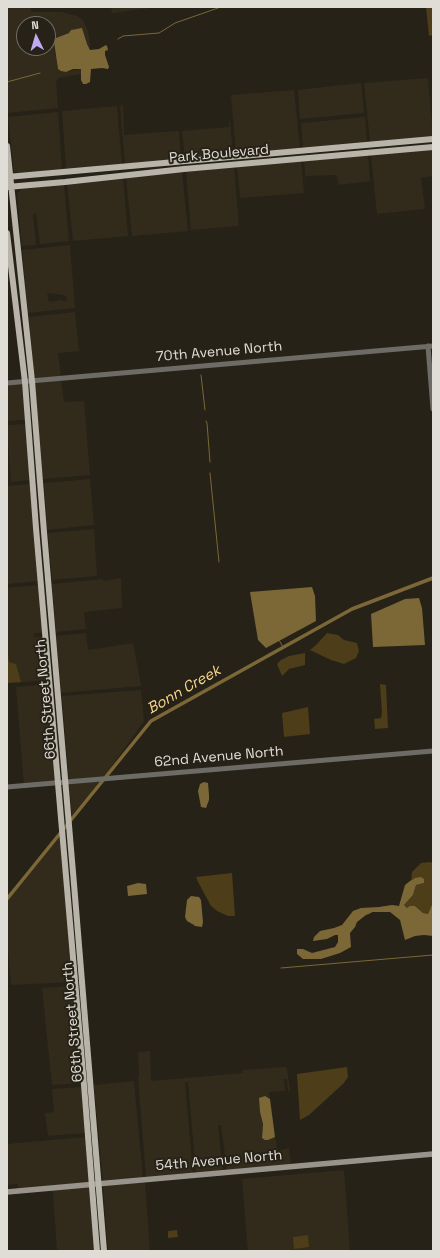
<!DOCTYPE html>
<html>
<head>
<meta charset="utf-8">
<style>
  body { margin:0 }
  #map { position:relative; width:440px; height:1258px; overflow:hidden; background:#262218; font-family:"Space Grotesk",sans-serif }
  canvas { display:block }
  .frame { position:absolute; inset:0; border:8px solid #e0ddd6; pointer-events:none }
  .north { position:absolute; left:16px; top:16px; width:40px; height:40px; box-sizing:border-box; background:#262218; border:1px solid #706d64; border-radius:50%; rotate:355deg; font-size:11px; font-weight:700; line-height:16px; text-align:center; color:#e0ddd6 }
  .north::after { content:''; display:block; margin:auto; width:14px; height:18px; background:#bea9f4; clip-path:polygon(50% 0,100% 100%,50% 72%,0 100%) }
</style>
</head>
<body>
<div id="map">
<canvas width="440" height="1258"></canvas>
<div class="frame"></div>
<div class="north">N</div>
</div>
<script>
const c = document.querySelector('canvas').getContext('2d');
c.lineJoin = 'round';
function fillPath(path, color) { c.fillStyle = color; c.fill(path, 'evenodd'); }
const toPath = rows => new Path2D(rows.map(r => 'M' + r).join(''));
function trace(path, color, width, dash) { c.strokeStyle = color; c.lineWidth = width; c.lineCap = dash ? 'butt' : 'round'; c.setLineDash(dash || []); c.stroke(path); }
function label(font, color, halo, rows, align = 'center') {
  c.font = font + ' "Space Grotesk",sans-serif'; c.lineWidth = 4; c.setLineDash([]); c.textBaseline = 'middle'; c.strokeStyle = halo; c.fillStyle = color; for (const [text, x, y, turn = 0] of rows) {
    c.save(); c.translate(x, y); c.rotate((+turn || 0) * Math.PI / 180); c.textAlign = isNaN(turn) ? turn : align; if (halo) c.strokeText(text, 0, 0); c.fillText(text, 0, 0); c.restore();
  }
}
fillPath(toPath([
  [7,7,31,7,31,12,62,12,77,16,83,20,88,31,90,43,90,49,87,44,82,29,74,29,69,33,56,38,54,48,58,69,66,72,80,69,82,69,82,71,81,74,58,78,57,80,56,80,58,108,8,113],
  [24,24,48,24,48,48,24,48],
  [111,7,158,7,112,13],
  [428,78,433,137,370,142,364,83],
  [361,83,364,113,300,119,298,90],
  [294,90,300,148,236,154,231,95],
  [117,106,122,164,66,169,62,111],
  [120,106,123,106,124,135,179,131,181,159,125,164],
  [58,112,62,169,20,173,14,171,8,117],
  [229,113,233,154,185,159,182,131,229,127],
  [365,117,367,142,303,148,301,123],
  [433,149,433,176,421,178,425,209,377,214,371,155],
  [368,155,370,181,339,185,336,175,306,176,307,193,304,161],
  [301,161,304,193,240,198,237,167],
  [234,167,239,226,191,230,186,172],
  [182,172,188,231,132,236,126,178],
  [123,178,128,236,73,241,67,184],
  [64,184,69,241,40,244,36,213,33,214,36,245,22,246,17,193,23,188],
  [70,245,75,308,28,313,22,250],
  [49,293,63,295,66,296,67,299,64,302,62,300,49,302,47,295],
  [75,312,79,351,58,353,61,377,34,379,29,317],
  [61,380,64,402,84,401,90,475,43,479,34,383],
  [22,384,25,420,7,421,7,385],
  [26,424,30,480,11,482,7,425],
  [90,479,94,525,47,530,44,483],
  [31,484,39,581,7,584,7,486],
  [94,529,97,576,52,580,48,533],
  [121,578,122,608,84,612,86,629,56,632,52,584,103,579,103,581],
  [39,585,43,633,34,633,34,637,44,637,47,680,15,683,15,682,20,682,9,662,7,639,7,588],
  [86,633,88,650,133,643,141,686,61,693,56,636],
  [47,684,56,781,24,784,16,687],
  [141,690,144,721,104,777,69,780,62,696],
  [101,781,72,816,69,784],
  [60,835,72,982,11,985,7,939,7,895],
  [73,986,81,1083,52,1085,42,988],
  [150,1051,151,1081,243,1073,243,1070,285,1067,285,1068,287,1068,290,1091,288,1091,287,1079,284,1079,285,1091,269,1092,270,1099,267,1097,259,1098,260,1112,263,1124,262,1134,268,1140,275,1137,278,1151,289,1148,291,1165,227,1171,221,1125,218,1125,223,1171,196,1173,188,1082,185,1082,193,1174,146,1178,138,1078,139,1076,138,1052],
  [134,1081,143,1178,103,1182,94,1085],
  [81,1087,85,1133,48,1136,45,1113,54,1112,52,1089],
  [85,1137,89,1183,18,1189,18,1184,7,1185,7,1144],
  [344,1170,350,1251,248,1251,242,1179],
  [145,1182,150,1251,108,1251,103,1186],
  [89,1187,95,1251,57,1251,53,1192,47,1191,47,1190]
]), '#322b1c');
fillPath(toPath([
  [426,7,433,7,433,35,429,36],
  [327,633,338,635,344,640,357,643,359,651,356,658,344,664,331,660,310,650,316,645],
  [7,639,9,662,16,664,21,682,7,683],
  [305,653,305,665,289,669,282,676,277,664,281,660,289,656],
  [380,684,386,685,388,728,375,729,374,719,381,718,382,713],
  [308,707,310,734,284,737,282,713],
  [430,862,433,863,433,902,428,914,423,913,415,906,407,908,404,905,413,895,416,885,424,883,424,879,415,878,411,880,412,872,421,863],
  [232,873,235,916,228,916,217,911,211,906,198,882,196,877],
  [347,1067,348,1077,344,1083,309,1115,300,1120,297,1074],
  [177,1230,178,1237,168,1238,168,1231],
  [308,1235,309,1247,294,1249,293,1237]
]), '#4d3d18');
fillPath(toPath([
  [82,28,87,44,90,50,99,49,106,45,107,46,108,50,105,51,105,55,109,67,108,69,102,68,91,69,90,82,86,84,83,84,81,80,81,69,73,69,66,72,61,71,58,69,54,42,56,38,69,33,71,30],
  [312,587,315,596,316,621,266,648,258,640,250,592],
  [419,598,422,608,425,645,373,647,371,614,405,599],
  [204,782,208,783,209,795,209,800,206,808,201,807,198,791,200,784],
  [421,877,424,879,424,883,416,885,413,895,404,905,407,908,410,906,415,906,423,913,428,914,433,902,433,936,424,935,415,936,405,940,400,920,390,912,372,912,371,913,366,915,357,922,355,927,350,933,351,947,340,953,321,959,303,959,297,954,297,949,303,949,312,953,335,947,338,942,338,935,335,935,327,939,313,941,314,937,320,931,334,928,342,925,353,911,361,908,379,907,392,905,399,906,405,885,410,881,415,878],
  [138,883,146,884,147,894,128,896,127,886],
  [191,896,199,897,201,900,203,922,202,927,195,926,194,925,187,921,185,917,187,900],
  [265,1096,270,1099,275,1137,268,1140,265,1140,262,1138,263,1124,260,1112,259,1098]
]), '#7c6737');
trace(toPath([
  [118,39,123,36,159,33,175,23,221,7],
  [7,82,40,73],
  [201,375,205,410],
  [206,421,207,423,210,462],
  [210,473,219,562],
  [279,640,283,647],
  [281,968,433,955]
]), '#7c6737', 1);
trace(toPath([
  [7,899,151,721,352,609,433,578]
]), '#7c6737', 3.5);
trace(toPath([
  [428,346,433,409],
  [7,383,433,346],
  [7,787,433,751]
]), '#6d6b65', 5);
trace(toPath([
  [7,1192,433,1154]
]), '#98948c', 5.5);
trace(toPath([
  [7,146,32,381,44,532,74,884,104,1251],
  [7,177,433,139],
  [7,187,65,182,184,169,433,147],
  [7,233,25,382,36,528,84,1085,97,1251]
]), '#b9b4a9', 6);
label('14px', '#e0ddd6', '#262218', [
  ["Park Boulevard",219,154,-5],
  ["70th Avenue North",219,352,-5],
  ["66th Street North",46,699,-95],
  ["62nd Avenue North",219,757,-5],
  ["66th Street North",73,1022,-95],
  ["54th Avenue North",219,1161,-5]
]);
label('italic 15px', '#f9d88d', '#262218', [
  ["Bonn Creek",184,690,-30]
]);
</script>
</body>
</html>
